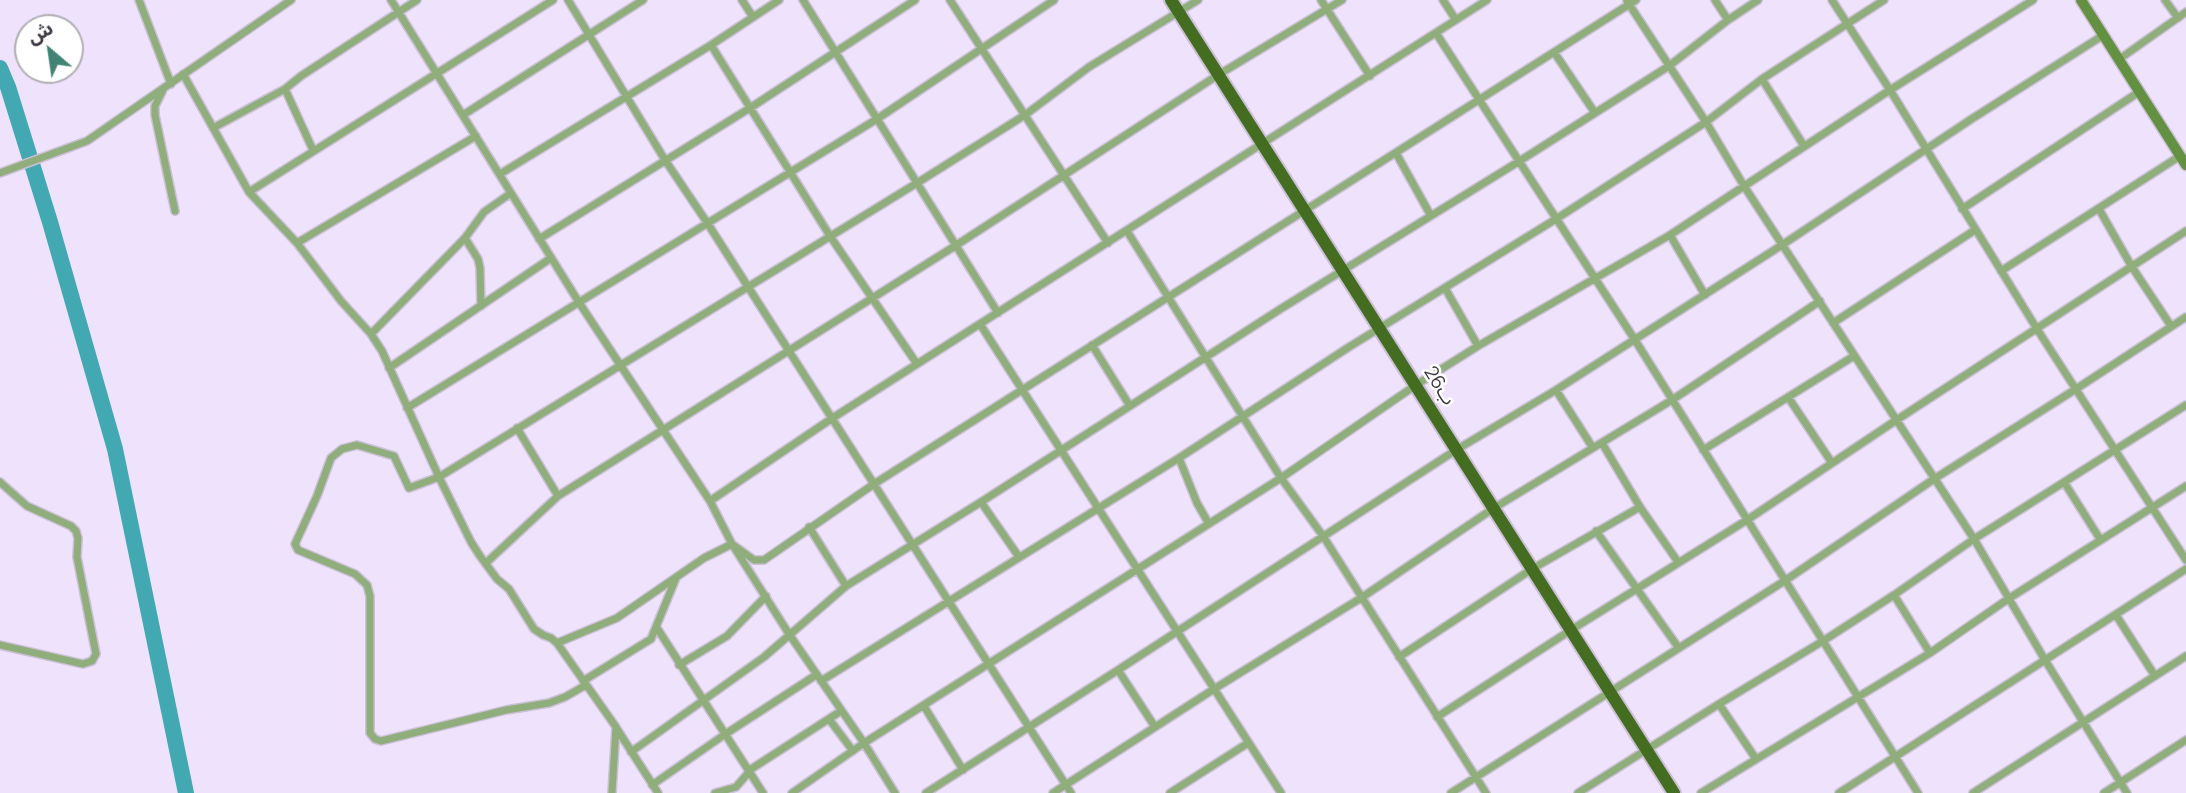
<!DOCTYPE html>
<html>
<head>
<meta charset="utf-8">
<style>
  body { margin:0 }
  #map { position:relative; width:2186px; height:793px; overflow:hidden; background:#efe2fd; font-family:Manrope,"Noto Sans Arabic",sans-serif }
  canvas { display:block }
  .north { position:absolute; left:14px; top:14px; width:70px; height:70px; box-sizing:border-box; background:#fff; border:2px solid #b1afb3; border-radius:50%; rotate:331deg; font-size:19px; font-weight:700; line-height:28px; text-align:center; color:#3c3742 }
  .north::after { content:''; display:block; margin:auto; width:24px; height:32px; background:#418476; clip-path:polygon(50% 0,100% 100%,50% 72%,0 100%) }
</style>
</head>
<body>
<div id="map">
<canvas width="2186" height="793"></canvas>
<div class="north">ش</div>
</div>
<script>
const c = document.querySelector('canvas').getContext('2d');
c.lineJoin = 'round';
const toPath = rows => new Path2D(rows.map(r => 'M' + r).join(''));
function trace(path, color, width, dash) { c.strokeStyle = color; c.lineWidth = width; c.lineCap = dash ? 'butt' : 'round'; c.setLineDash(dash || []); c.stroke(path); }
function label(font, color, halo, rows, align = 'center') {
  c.font = font + ' Manrope,"Noto Sans Arabic",sans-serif'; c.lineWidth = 5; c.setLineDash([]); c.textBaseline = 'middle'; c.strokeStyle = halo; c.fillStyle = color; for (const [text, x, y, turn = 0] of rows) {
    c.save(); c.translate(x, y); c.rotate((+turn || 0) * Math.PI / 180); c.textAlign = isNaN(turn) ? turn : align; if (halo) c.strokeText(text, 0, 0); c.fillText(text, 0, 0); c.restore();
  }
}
trace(toPath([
  [0,68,8,87,50,222,115,449,186,793]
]), '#42a8b1', 16);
const minor = toPath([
  [139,0,171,84],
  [391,0,580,304,710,501,732,544,789,634,864,743,895,793],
  [568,0,665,160,708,224,1071,793],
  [742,0,753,17],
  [803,0,998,313],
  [950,0,1108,243],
  [1321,0,1370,76],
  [1443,0,1456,20],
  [1715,0,1728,20],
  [1832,0,1890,90,2037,329,2186,560],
  [2165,0,2178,18],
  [1627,1,1706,122,1744,186,1974,539,2045,660,2127,793],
  [1436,33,1635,340,1918,793],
  [711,45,830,236,917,364],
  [1554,52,1595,113],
  [2118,60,2186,12],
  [183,74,249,192,297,243,341,301,371,334,382,351,439,477,471,542,480,556,497,579,509,589,534,629,543,635,551,638,557,643,616,727,612,793],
  [1762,79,1804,146],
  [285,89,313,150],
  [163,90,155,106,155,115,175,211],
  [463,115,643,0],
  [213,128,285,89,301,76,417,0],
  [1396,153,1431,216],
  [0,173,87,141,291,0],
  [500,174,711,45,779,0],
  [249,192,553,0],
  [1962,209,2139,92],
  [2099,209,2132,267,2171,326],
  [1127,231,1281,478,1323,536,1486,793],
  [1670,235,1705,295],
  [465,238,478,259,480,268,481,306],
  [539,239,750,108,915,0],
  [297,243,476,136],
  [2001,271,2180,156],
  [1445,288,1478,346],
  [1833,323,1975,230],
  [980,324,1281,793],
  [371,334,465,238,484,212,511,193],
  [1092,345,1130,406],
  [389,368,551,258],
  [1556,390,1593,448],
  [1788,397,1832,463],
  [407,408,877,119,1054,0],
  [517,428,558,496],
  [1602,443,1640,507,1678,562],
  [1703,450,1854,356],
  [1179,458,1197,503,1209,524],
  [0,482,27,506,71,526,76,531,78,538,77,557,96,654,92,661,83,664,0,645],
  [2064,482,2100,539],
  [710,501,831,419,1487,0],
  [981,502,1019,557],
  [809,527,846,586],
  [1596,531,1678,647],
  [486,563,558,496,955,246,1218,75,1342,0],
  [1894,595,1930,653],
  [2116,615,2155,676],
  [657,628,763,793],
  [557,643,617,618,704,558,732,544,754,560,764,560,874,484,1636,0],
  [1399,657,1532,569,1640,507],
  [679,665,727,636,766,596],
  [1118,670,1155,727],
  [583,681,651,639,676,578],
  [821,681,1179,458,1349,347,1556,219,1706,122,1762,79,1884,0],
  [586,685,565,697,549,703,506,710,381,741,375,739,370,733,370,596,367,585,355,574,298,550,295,544,317,496,331,458,342,449,357,445,394,456,409,488,439,477,917,183,1025,115,1089,67,1198,0],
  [1719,704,1756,759],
  [924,706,963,770],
  [1437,717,1571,630,1747,520,1895,421,2186,231],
  [829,719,853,751],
  [617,729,658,793],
  [631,752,764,657,846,586,981,502,1282,308,1518,162,1669,66,1728,20,1758,0],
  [748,771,841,711],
  [652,785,724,735,816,675],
  [715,793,736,787,749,772],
  [792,793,864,743,1281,478,1416,385,1478,346,1670,235,1890,90,2033,0],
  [926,793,1118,670,1456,450,1556,390,1782,245,1970,120,2102,36],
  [1053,793,1214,689,1361,598,1494,508,1672,400,1820,301],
  [1170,793,1248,743],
  [1451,793,1786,580,1934,479,2076,389,2186,317],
  [1578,793,1719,704,1823,641,1894,595,1974,539,2186,405],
  [1701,793,1930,653,2008,599,2186,486],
  [1839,793,2186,569],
  [1973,793,2186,656],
  [2104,793,2186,740]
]);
const secondary = toPath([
  [2081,0,2186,165]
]);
const trunk = toPath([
  [1171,0,1674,793]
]);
trace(minor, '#cbc0d8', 10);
trace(secondary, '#cbc0d8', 13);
trace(trunk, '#cbc0d8', 16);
trace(minor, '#90ae7b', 7);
trace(secondary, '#649141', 10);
trace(trunk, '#456d22', 12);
label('19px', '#3c3742', '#fff', [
  ["26ب",1439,386,58]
]);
</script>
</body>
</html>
